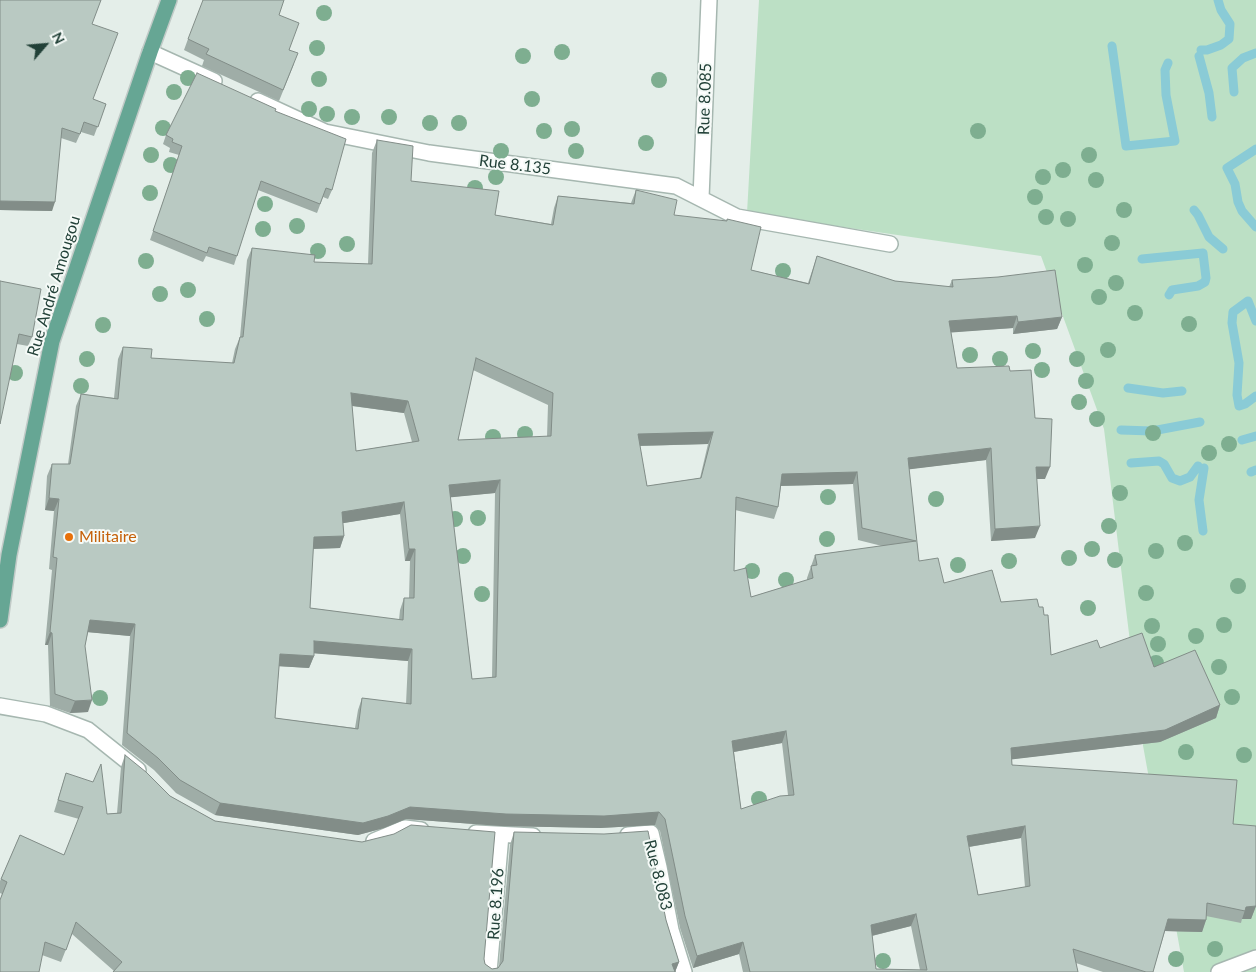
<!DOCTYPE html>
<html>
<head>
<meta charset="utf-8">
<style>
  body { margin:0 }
  #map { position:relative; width:1256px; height:972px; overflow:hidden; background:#e4eee9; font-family:Lato,sans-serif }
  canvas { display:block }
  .north { position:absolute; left:20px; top:20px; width:50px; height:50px; -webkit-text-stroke:4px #f5faf7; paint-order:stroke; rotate:63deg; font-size:14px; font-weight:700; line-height:20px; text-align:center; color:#224138 }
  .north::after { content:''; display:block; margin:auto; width:18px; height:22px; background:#224138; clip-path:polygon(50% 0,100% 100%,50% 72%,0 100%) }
</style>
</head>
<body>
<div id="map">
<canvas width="1256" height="972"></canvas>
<div class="north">N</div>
</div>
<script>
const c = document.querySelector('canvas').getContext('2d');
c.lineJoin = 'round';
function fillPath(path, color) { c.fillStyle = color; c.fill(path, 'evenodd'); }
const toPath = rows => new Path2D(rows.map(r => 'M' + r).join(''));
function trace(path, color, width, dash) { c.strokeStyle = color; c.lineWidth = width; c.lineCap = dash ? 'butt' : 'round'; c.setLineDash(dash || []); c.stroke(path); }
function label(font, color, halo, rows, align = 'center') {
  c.font = font + ' Lato,sans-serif'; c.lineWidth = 4; c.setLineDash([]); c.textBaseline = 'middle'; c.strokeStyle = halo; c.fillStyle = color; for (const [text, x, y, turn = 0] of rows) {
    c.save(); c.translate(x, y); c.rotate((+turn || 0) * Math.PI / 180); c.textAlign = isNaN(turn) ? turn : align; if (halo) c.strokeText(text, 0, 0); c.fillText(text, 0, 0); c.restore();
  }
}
fillPath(toPath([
  [759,0,1256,0,1256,972,1184,972,1142,740,1104,429,1041,256,747,213]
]), '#bce0c5');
trace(toPath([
  [1112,46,1126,146,1175,141,1166,95,1165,70,1168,63],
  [1201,50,1207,50,1221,45,1229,39,1230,24,1221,10,1218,0],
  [1199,56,1209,93,1212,117],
  [1234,92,1232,68,1243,58,1256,53],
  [1256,149,1227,168,1235,184,1238,202,1242,211,1256,227],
  [1194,210,1198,215,1209,237,1223,249],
  [1142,259,1203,253,1206,278,1205,282,1198,286,1172,290,1169,295],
  [1256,321,1248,301,1233,312,1232,323,1239,363,1237,395,1239,406,1245,404,1256,396],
  [1128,388,1163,393,1182,391],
  [1121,430,1152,431,1200,422],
  [1242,440,1256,436],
  [1131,463,1159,461,1164,464,1172,478,1180,481,1190,477,1198,466],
  [1251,472,1256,470],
  [1203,531,1199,500,1204,468]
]), '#8acbd6', 9);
const street = toPath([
  [150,52,214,81],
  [258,101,325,132,429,153,676,186,737,217,890,244],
  [701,198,709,0],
  [0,706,46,714,88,730,138,770],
  [476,833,533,836],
  [628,835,651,833,659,867,671,930,684,972],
  [374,841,405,828,421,830],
  [489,972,501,835],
  [1219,972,1256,958]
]);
const primary = toPath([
  [0,620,9,555,52,341,150,52,169,0]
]);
trace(street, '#a6b7b0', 18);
trace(primary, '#c1cac7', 18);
trace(street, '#fff', 15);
trace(primary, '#66a694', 15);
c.fillStyle = '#7eae90';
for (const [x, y] of [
  [324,13],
  [317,48],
  [562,52],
  [523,56],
  [188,78],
  [319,79],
  [659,80],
  [174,92],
  [532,99],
  [309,109],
  [327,114],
  [352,117],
  [389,117],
  [430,123],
  [459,123],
  [163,128],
  [572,129],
  [544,131],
  [978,131],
  [646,143],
  [501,151],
  [576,151],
  [151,155],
  [1089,155],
  [171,165],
  [1063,170],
  [496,177],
  [1043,177],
  [1096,180],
  [475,188],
  [150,193],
  [1035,197],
  [265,204],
  [1124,210],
  [1046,217],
  [1068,219],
  [297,226],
  [263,229],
  [1112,243],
  [347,244],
  [318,251],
  [146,261],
  [1085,265],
  [783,271],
  [1116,283],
  [188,290],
  [160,294],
  [1099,297],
  [1135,313],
  [207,319],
  [1189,324],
  [103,325],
  [1108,350],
  [1033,351],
  [970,355],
  [87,359],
  [1000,359],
  [1077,359],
  [1042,370],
  [15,373],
  [1086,381],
  [81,386],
  [1079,402],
  [1097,419],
  [1153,433],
  [525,434],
  [493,437],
  [1229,444],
  [1209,453],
  [1120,493],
  [828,497],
  [936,499],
  [478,518],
  [455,519],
  [1109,526],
  [827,539],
  [1185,543],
  [1092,549],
  [1156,551],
  [463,556],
  [1069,558],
  [1115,560],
  [1009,561],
  [958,565],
  [752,571],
  [786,580],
  [1238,586],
  [1146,593],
  [482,594],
  [1088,608],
  [1224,625],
  [1152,626],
  [1196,636],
  [1158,644],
  [1156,663],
  [1219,667],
  [1232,697],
  [100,698],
  [1186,752],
  [1244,755],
  [759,799],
  [1215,949],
  [1176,959],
  [883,961]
]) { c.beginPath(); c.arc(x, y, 8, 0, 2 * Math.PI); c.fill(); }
fillPath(toPath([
  [279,15,294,64,279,101,202,66,204,60,184,50,188,39],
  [92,24,93,99,106,104,94,136,81,132,76,143,61,138,52,211,0,210],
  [275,111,332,190,328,199,323,197,317,213,258,190,234,265,206,256,203,262,150,240,179,155,169,152,170,148,163,144,166,135],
  [377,140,411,181,495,215,551,224,554,208,558,196,631,203,636,190,674,215,751,270,808,283,817,256,895,281,949,287,952,280,1062,317,1057,329,1013,334,1013,328,951,332,957,368,1010,371,1035,418,1045,479,1037,479,1035,538,991,541,986,460,909,469,919,561,944,583,1001,602,1039,607,1051,655,1100,648,1154,667,1220,705,1216,718,1160,742,1012,759,1012,765,1233,824,1256,906,1251,919,1242,919,1241,923,1206,916,1206,920,1202,932,1165,931,1153,972,1103,972,1076,963,1078,972,743,972,739,954,693,968,680,928,660,831,655,825,600,828,501,826,406,819,384,828,358,835,215,815,176,793,154,770,122,745,130,636,88,632,85,646,88,712,70,713,50,706,48,645,45,645,52,570,49,569,54,511,45,510,47,476,52,464,68,464,76,406,81,394,114,398,118,359,123,347,151,358,232,363,235,349,240,337,247,260,252,248,314,262,368,264,372,153],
  [473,370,548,405,547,437,458,440],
  [352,406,404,413,412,442,356,451],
  [708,444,700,478,647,486,640,446],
  [853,484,858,540,882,546,815,555,807,578,807,580,751,597,734,571,735,510,774,519,778,507,781,486],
  [495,493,492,678,472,679,450,497],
  [400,514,405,561,410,561,409,598,404,598,400,610,399,620,310,608,313,549,340,548,344,536,343,523],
  [314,653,408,661,406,704,362,698,358,710,355,728,275,718,279,666,309,668,314,656],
  [782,743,788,795,741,809,734,752],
  [1021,838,1025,887,978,895,969,847],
  [911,926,920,970,876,969,872,936],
  [0,281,32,337,28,346,17,344],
  [125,755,170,796,215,821,484,959,485,964,492,969,498,968,499,966,510,845,514,832,666,920,679,962,675,972,113,972,114,971,72,934,61,962,42,955,0,972,0,900,2,894,0,893,0,881,20,835,64,855,79,819,54,812,66,773,107,814,117,813,121,767]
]), '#9fada7');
fillPath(toPath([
  [0,201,55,202,52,211,0,210],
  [1017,316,1013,328,945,333,949,321],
  [1062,317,1057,329,1013,334,1018,322],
  [351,393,408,401,404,413,346,405],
  [713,432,708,444,633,446,638,434],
  [991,448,986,460,904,470,908,458],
  [1036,467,1050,467,1045,479,1032,479],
  [857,472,853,484,778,486,782,474],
  [500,480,495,493,444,498,449,485],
  [49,498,59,499,54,511,45,510],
  [404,502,400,514,338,524,342,512],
  [1040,526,1035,538,991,541,995,529],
  [344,536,340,548,309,549,314,537],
  [409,549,415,549,410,561,405,561],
  [90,620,135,624,130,636,86,632],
  [50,632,52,633,48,645,45,645],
  [314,641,412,649,408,661,310,653],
  [280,654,314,656,309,668,275,666],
  [92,700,88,712,70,713,75,701],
  [1220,705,1216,718,1160,742,1007,760,1011,748],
  [786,731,782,743,728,753,732,741],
  [220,803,410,807,659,812,655,825,600,828,501,826,406,819,384,828,358,835,215,815],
  [1025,826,1021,838,962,848,967,836],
  [1256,906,1251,919,1242,919,1246,907],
  [916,914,911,926,867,937,871,925],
  [1168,919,1206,920,1202,932,1164,931],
  [743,942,739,954,693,968,697,956],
  [679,962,675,972,669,972,672,964]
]), '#828d88');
const building = toPath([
  [0,0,101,0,92,24,118,33,93,99,106,104,98,127,84,122,80,134,62,128,55,202,0,201,0,0],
  [203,0,284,0,279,15,299,23,289,50,298,53,283,90,206,54,209,49,188,39,203,0],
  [197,73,276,109,275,111,346,139,332,190,326,188,320,204,261,181,237,256,209,247,207,253,153,231,182,146,172,142,173,139,166,135,197,73],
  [377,140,413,146,411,181,499,191,495,215,553,225,558,196,634,204,636,190,677,200,674,215,727,221,727,219,761,227,751,270,809,284,817,256,895,281,953,287,952,280,998,277,1055,270,1062,317,1018,322,1017,316,949,321,957,368,1009,366,1010,371,1031,370,1035,418,1052,419,1050,467,1036,467,1040,526,995,529,991,448,908,458,919,561,938,558,944,583,992,570,1001,602,1037,599,1039,607,1043,607,1044,615,1048,615,1051,655,1097,640,1100,648,1142,633,1154,667,1195,650,1220,705,1165,730,1011,748,1012,765,1237,780,1233,824,1256,826,1256,906,1246,907,1245,911,1207,903,1206,920,1168,919,1153,972,1146,972,1073,949,1078,972,750,972,743,942,697,956,685,916,665,819,659,812,604,816,506,814,410,807,388,816,363,823,220,803,180,780,158,758,127,733,135,624,90,620,85,646,92,700,75,701,55,694,52,633,50,632,57,558,53,557,59,499,49,498,52,464,70,464,81,394,118,399,123,347,152,349,151,358,234,363,240,337,243,337,252,248,315,255,314,262,372,264,377,140],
  [476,358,553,393,551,436,458,440,476,358],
  [351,393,408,401,419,441,356,451,351,393],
  [713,432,701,478,647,486,638,434,713,432],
  [857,472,862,528,916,541,815,555,817,565,811,566,813,578,751,597,746,568,734,571,736,497,778,507,782,474,857,472],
  [500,480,496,677,472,679,449,485,500,480],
  [404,502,409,549,415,549,414,598,404,598,403,620,310,608,314,537,344,536,342,512,404,502],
  [314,641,412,649,411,704,362,698,358,729,275,718,280,654,314,656,314,641],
  [786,731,794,795,780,796,741,809,732,741,786,731],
  [1025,826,1030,886,978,895,967,836,1025,826],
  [916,914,927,970,876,969,871,925,916,914],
  [0,281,41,289,32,337,19,334,0,424,0,281],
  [125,755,146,772,170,796,215,821,362,842,394,834,411,825,495,832,484,959,485,964,492,969,498,968,503,961,514,832,604,834,648,831,666,920,679,962,672,964,675,972,113,972,122,962,76,922,66,950,45,942,39,972,0,972,0,900,7,882,1,879,20,835,64,855,83,807,58,800,66,773,93,782,101,764,107,814,121,813,125,755]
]);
fillPath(building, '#b9c9c2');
trace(building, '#828d88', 1);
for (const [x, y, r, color] of [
  [69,537,5,"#e8710a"]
]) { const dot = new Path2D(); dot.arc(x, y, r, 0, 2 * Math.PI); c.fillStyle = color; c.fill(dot); trace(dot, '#f5faf7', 2); }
label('16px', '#224138', '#f5faf7', [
  ["Rue 8.085",705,99,-88],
  ["Rue 8.135",515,165,7],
  ["Rue André Amougou",54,286,-73],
  ["Rue 8.083",658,875,76],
  ["Rue 8.196",496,904,-86]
]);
label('16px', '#c56008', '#f5faf7', [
  ["Militaire",79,537]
], 'left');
</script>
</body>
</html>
